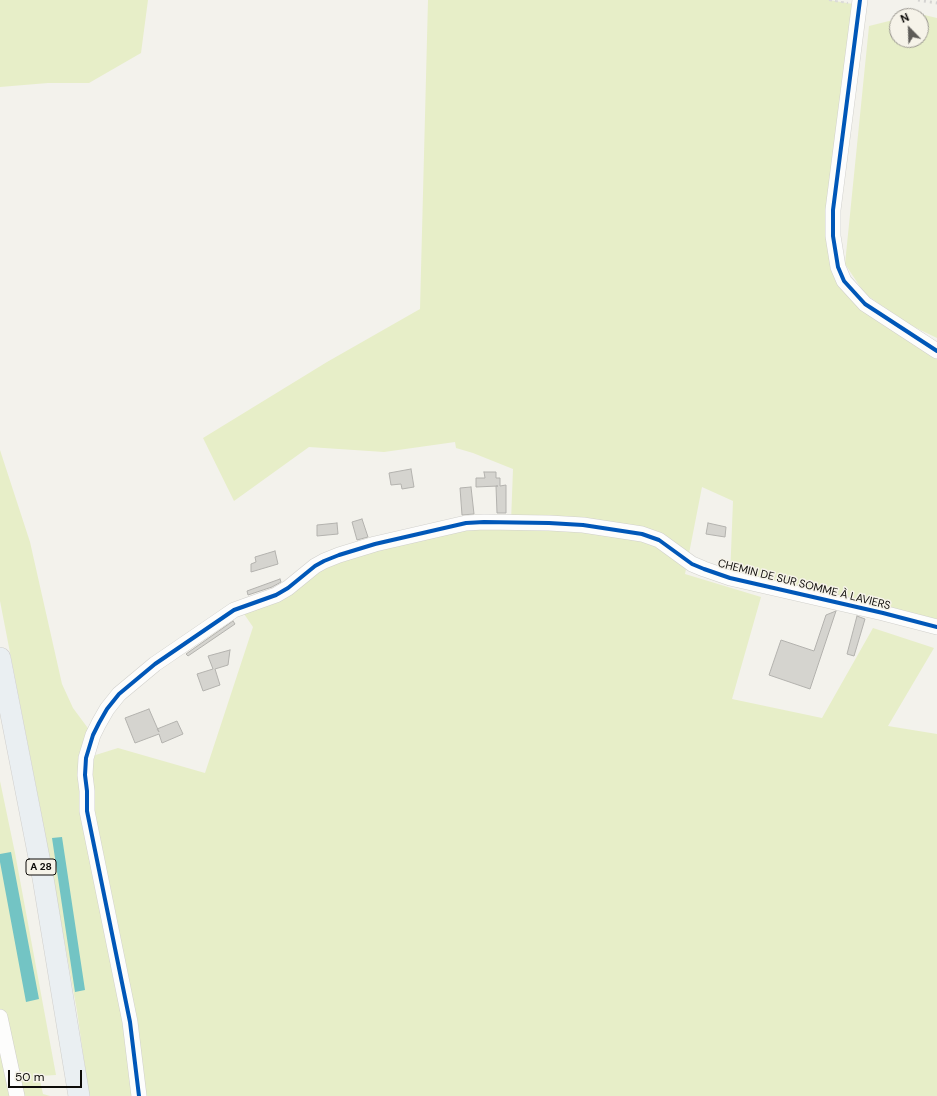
<!DOCTYPE html>
<html>
<head>
<meta charset="utf-8">
<style>
  body { margin:0 }
  #map { position:relative; width:937px; height:1096px; overflow:hidden; background:#f3f2ec; font-family:"DM Sans",sans-serif }
  canvas { display:block }
  .north { position:absolute; left:889px; top:8px; width:40px; height:40px; box-sizing:border-box; background:#f6f3e9; border:1px solid #99968f; border-radius:50%; rotate:337deg; font-size:11px; font-weight:700; line-height:16px; text-align:center; color:#0d0b08 }
  .north::after { content:''; display:block; margin:auto; width:14px; height:18px; background:#5e5c58; clip-path:polygon(50% 0,100% 100%,50% 72%,0 100%) }
  .scale { position:absolute; left:8px; top:1070px; width:74px; height:18px; box-sizing:border-box; border:2px solid #0d0b08; border-top:0; padding-left:5px; font-size:12px; line-height:14px; white-space:nowrap; color:#0d0b08; -webkit-text-stroke:3px #f6f3e9; paint-order:stroke }
</style>
</head>
<body>
<div id="map">
<canvas width="937" height="1096"></canvas>
<div class="north">N</div>
<div class="scale">50 m</div>
</div>
<script>
const c = document.querySelector('canvas').getContext('2d');
c.lineJoin = 'round';
function fillPath(path, color) { c.fillStyle = color; c.fill(path, 'evenodd'); }
const toPath = rows => new Path2D(rows.map(r => 'M' + r).join(''));
function trace(path, color, width, dash) { c.strokeStyle = color; c.lineWidth = width; c.lineCap = dash ? 'butt' : 'round'; c.setLineDash(dash || []); c.stroke(path); }
function label(font, color, halo, rows, align = 'center') {
  c.font = font + ' "DM Sans",sans-serif'; c.lineWidth = 3; c.setLineDash([]); c.textBaseline = 'middle'; c.strokeStyle = halo; c.fillStyle = color; for (const [text, x, y, turn = 0] of rows) {
    c.save(); c.translate(x, y); c.rotate((+turn || 0) * Math.PI / 180); c.textAlign = isNaN(turn) ? turn : align; if (halo) c.strokeText(text, 0, 0); c.fillText(text, 0, 0); c.restore();
  }
}
fillPath(toPath([
  [0,0,148,0,141,53,89,83,48,83,0,87],
  [428,0,829,0,859,5,835,191,844,281,937,351,937,627,730,578,733,501,702,487,685,574,761,597,732,699,822,718,873,628,934,648,888,726,937,734,937,1096,89,1096,77,1011,45,833,0,601,0,450,30,542,62,684,73,708,93,735,86,758,118,748,205,773,253,627,240,608,315,566,375,544,511,522,513,469,473,453,456,448,455,442,384,452,309,447,234,501,203,438,327,362,420,309],
  [920,14,937,18,937,338,910,325,865,294,845,264,869,26,897,19,897,40,921,40,921,16,910,16],
  [0,781,15,853,56,1075,39,1076,43,1094,50,1096,0,1096]
]), '#e7eec8');
fillPath(toPath([
  [62,837,85,990,75,992,52,838],
  [11,852,39,999,26,1002,0,862,0,854]
]), '#73c4c4');
const building = toPath([
  [411,469,414,487,402,489,401,484,391,485,389,473,411,469],
  [484,472,496,472,496,478,500,478,500,486,506,485,506,513,497,513,496,486,498,486,476,487,476,478,485,478,484,472],
  [471,487,474,514,462,515,460,488,471,487],
  [362,519,368,537,357,540,352,522,362,519],
  [337,523,338,534,317,536,317,525,337,523],
  [708,523,726,527,725,537,706,534,708,523],
  [275,551,278,564,251,572,251,564,256,562,255,557,275,551],
  [280,579,281,582,272,587,248,595,247,591,280,579],
  [836,611,810,689,769,675,781,640,814,651,826,615,836,611],
  [857,616,865,619,854,656,847,654,857,616],
  [233,621,235,624,188,656,186,654,233,621],
  [230,650,228,665,215,669,220,685,203,691,197,674,213,669,208,656,230,650],
  [149,709,159,732,157,729,177,721,183,734,162,743,159,734,135,743,125,718,149,709]
]);
fillPath(building, '#d5d4cf');
trace(building, '#b3b2ae', 1);
const minor = toPath([
  [860,0,833,210,833,236,838,267,844,281,865,304,937,351],
  [0,1017,17,1096],
  [139,1096,130,1022,87,811,87,791,85,775,86,758,93,735,99,723,107,709,119,694,155,664,234,610,276,595,288,588,315,566,324,561,339,555,375,544,466,523,484,522,549,523,583,525,642,534,659,540,692,564,704,569,730,578,883,613,937,627]
]);
const highway = toPath([
  [0,658,43,878,79,1096]
]);
trace(minor, '#d1d0cc', 16);
trace(highway, '#cfcecb', 22);
trace(toPath([
  [829,0,848,3]
]), '#dbdad8', 2, [3, 3]);
trace(minor, '#fdfdfc', 15);
trace(highway, '#eaeff2', 21);
trace(toPath([
  [918,0,937,3]
]), '#d4d3d1', 3, [2, 4]);
trace(toPath([
  [860,0,833,210,833,236,838,267,844,281,865,304,937,351],
  [139,1096,130,1022,87,811,87,791,85,775,86,758,93,735,99,723,107,709,119,694,155,664,234,610,276,595,288,588,315,566,324,561,339,555,375,544,466,523,484,522,549,523,583,525,642,534,659,540,692,564,704,569,730,578,883,613,937,627]
]), '#0057b8', 4);
for (const [x, y, w] of [
  [41,867,30]
]) { const box = new Path2D(); box.roundRect(x - w / 2, y - 8, w, 16, 3); c.fillStyle = '#f6f3e9'; c.fill(box); trace(box, '#0d0b08', 1); }
label('bold 10px', '#0d0b08', null, [
  ["A 28",41,867]
]);
label('11px', '#0d0b08', '#f6f3e9', [
  ["CHEMIN DE SUR SOMME À LAVIERS",804,585,14]
]);
</script>
</body>
</html>
